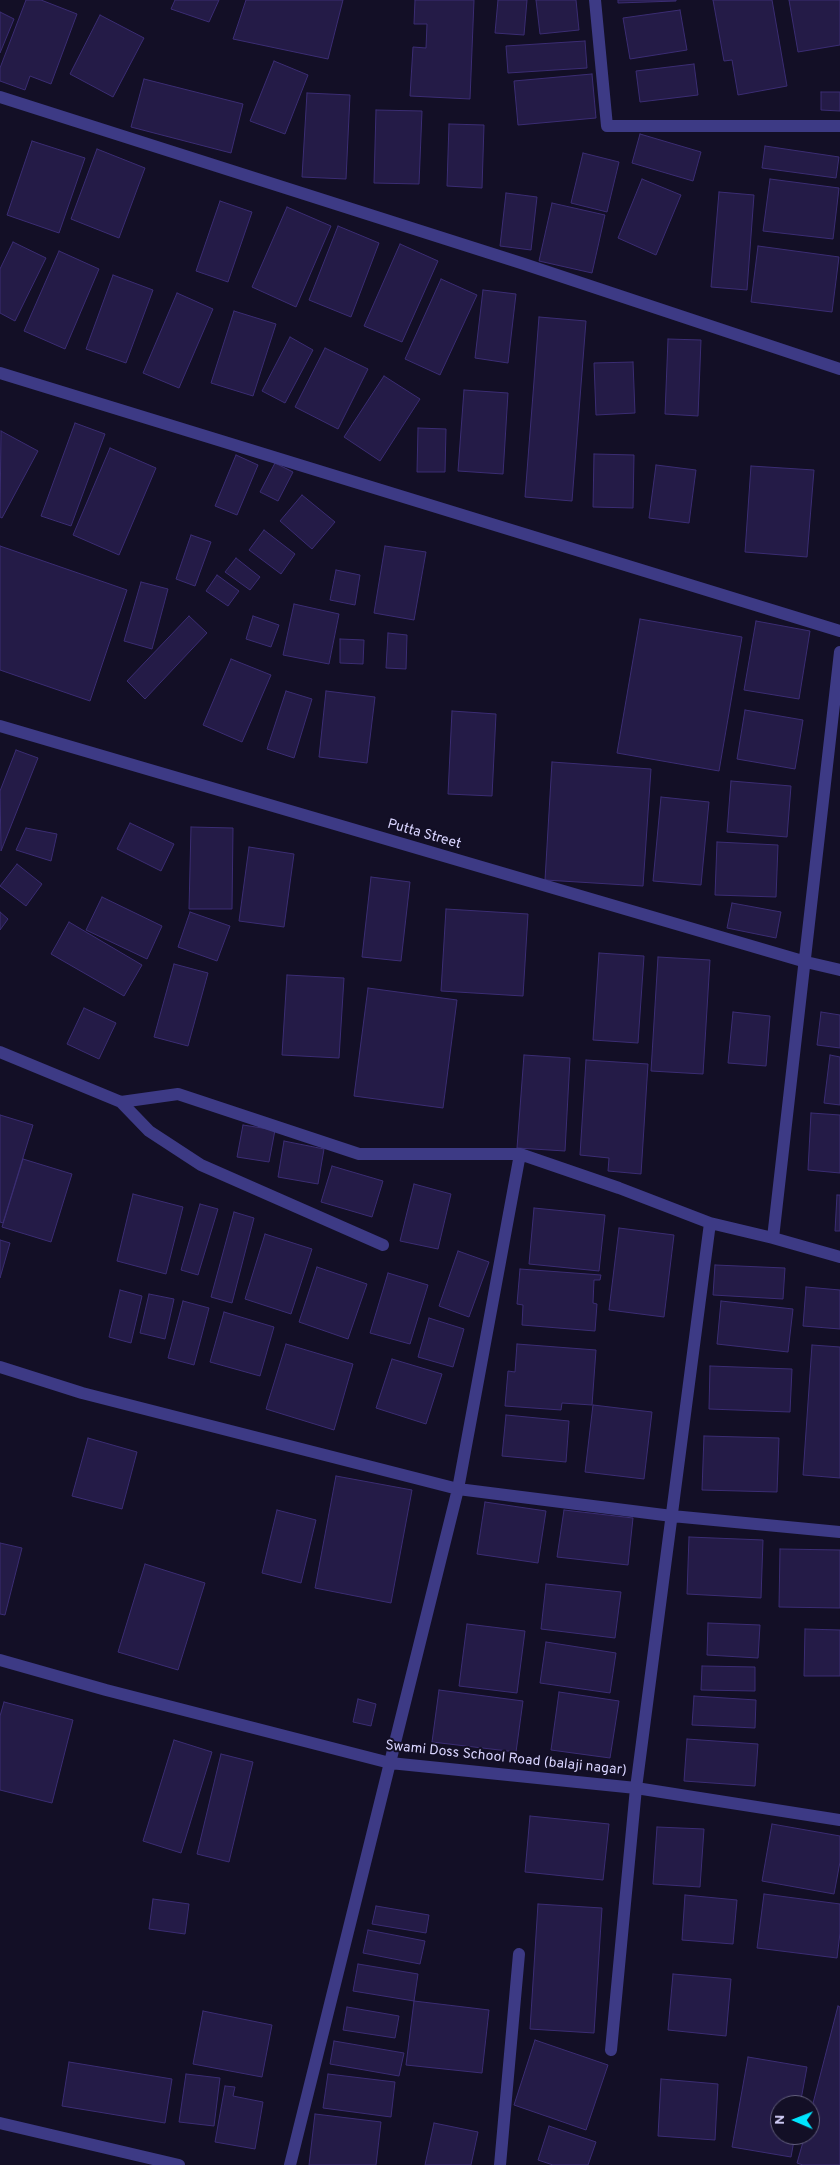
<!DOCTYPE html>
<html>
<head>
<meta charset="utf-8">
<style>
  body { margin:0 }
  #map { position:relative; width:840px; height:2165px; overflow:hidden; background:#130f26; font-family:Overpass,sans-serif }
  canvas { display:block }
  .north { position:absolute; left:770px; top:2095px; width:50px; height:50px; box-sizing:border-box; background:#130f26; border:1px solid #625e7d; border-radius:50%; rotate:271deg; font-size:14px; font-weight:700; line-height:20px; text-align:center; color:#d9d4ff }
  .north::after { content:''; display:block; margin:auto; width:18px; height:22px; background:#00e5ff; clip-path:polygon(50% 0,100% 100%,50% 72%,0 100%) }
</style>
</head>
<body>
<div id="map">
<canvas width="840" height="2165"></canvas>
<div class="north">N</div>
</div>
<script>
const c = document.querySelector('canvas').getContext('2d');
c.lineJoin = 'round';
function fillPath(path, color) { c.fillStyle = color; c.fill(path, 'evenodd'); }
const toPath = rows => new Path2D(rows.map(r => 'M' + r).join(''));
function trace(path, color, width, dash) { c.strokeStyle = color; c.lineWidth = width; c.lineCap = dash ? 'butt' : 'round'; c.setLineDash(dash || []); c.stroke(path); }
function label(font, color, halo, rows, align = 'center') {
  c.font = font + ' Overpass,sans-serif'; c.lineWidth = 4; c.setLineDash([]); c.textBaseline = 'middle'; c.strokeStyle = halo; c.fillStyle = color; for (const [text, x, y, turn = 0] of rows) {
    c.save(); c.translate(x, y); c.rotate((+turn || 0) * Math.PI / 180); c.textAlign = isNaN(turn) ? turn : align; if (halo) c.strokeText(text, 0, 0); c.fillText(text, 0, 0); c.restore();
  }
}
const building = toPath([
  [26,0,41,0,77,14,51,84,30,76,25,90,0,81,0,68,26,0],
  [175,0,219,0,209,22,171,9,175,0],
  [246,0,343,0,328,59,233,39,246,0],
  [415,0,474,0,470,99,410,96,413,47,426,48,427,24,414,24,415,0],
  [498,0,527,0,524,35,495,33,498,0],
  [536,0,576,0,579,30,540,34,536,0],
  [618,0,676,0,676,1,618,3,618,0],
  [713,0,772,0,787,86,738,95,732,60,724,61,713,0],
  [789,0,840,0,840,45,798,52,789,0],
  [680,10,687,50,630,59,623,18,680,10],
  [0,12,14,19,0,53,0,12],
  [100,15,144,38,113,97,70,74,100,15],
  [585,41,587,68,508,73,506,46,585,41],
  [274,61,308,75,285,134,250,121,274,61],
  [694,64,698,95,640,102,636,71,694,64],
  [592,74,596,118,518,125,514,81,592,74],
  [144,79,243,104,231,153,131,127,144,79],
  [821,92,840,92,840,111,821,110,821,92],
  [307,93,350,95,346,179,302,177,307,93],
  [376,110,422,111,419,184,374,183,376,110],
  [449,124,484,125,482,188,447,186,449,124],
  [640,134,701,152,693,181,632,163,640,134],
  [32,141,85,158,59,233,7,215,32,141],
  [765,146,839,157,836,178,762,168,765,146],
  [97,149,145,168,119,238,71,219,97,149],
  [583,153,619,162,607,212,571,203,583,153],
  [642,179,681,195,656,255,618,238,642,179],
  [770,179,839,188,833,239,763,231,770,179],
  [719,192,754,195,747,290,711,287,719,192],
  [506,193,537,197,531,250,500,246,506,193],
  [220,201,252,212,228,282,196,271,220,201],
  [552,203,605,215,592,273,539,261,552,203],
  [287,207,331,226,296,307,252,287,287,207],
  [338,226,379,243,351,317,309,300,338,226],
  [13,242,46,258,15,321,0,313,0,269,13,242],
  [400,244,438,261,402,342,364,326,400,244],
  [758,246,839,257,832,312,751,302,758,246],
  [59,251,99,269,65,349,24,331,59,251],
  [113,275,153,290,126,363,86,349,113,275],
  [441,279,477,295,440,375,405,359,441,279],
  [483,290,516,294,508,363,475,358,483,290],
  [177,293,213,309,179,388,143,373,177,293],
  [234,311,276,324,253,396,211,383,234,311],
  [539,317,586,321,572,501,525,497,539,317],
  [290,337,313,350,285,403,262,391,290,337],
  [668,339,701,340,698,416,665,414,668,339],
  [325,348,368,369,338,429,295,407,325,348],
  [633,362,635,413,596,415,594,363,633,362],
  [384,376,420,399,380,461,344,437,384,376],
  [464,390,508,393,503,474,458,471,464,390],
  [75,423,105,434,71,526,41,516,75,423],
  [418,428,446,429,445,472,417,472,418,428],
  [1,431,38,451,2,518,0,517,1,431],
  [110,448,156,468,119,555,73,535,110,448],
  [594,454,634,455,633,508,593,507,594,454],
  [236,455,258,465,237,515,215,506,236,455],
  [275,463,293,472,278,501,260,492,275,463],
  [656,465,696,470,689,523,649,518,656,465],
  [751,466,814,470,807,557,745,552,751,466],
  [302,495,335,522,312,549,280,521,302,495],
  [264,530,295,554,281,574,249,550,264,530],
  [191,535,211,542,195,586,176,579,191,535],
  [0,546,127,590,90,701,0,670,0,546],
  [385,546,426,552,414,620,374,613,385,546],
  [236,558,260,577,250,590,225,572,236,558],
  [336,570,360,575,355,605,330,600,336,570],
  [217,575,239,591,228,606,206,591,217,575],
  [141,582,168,589,152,649,124,641,141,582],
  [294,604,339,614,329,664,283,655,294,604],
  [189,616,207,633,145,699,127,681,189,616],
  [253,616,279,625,271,647,246,639,253,616],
  [640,619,742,637,719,771,617,753,640,619],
  [756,621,810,631,799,699,744,690,756,621],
  [388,633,407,635,406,669,386,668,388,633],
  [340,639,364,640,363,664,340,663,340,639],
  [231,659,271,675,242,742,203,725,231,659],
  [286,691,312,699,294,758,267,749,286,691],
  [326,691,375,697,367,763,319,757,326,691],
  [745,710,803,720,795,769,737,759,745,710],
  [452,711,496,714,492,796,448,794,452,711],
  [16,750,38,758,1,851,0,791,16,750],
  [552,762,651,769,643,886,545,880,552,762],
  [731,781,791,786,787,837,727,832,731,781],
  [661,797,709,802,701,885,653,881,661,797],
  [130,823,174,844,161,871,117,849,130,823],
  [191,827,233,828,232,909,189,909,191,827],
  [26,828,57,834,51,861,16,850,26,828],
  [717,842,778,845,776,897,715,895,717,842],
  [249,847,294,854,284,927,239,921,249,847],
  [17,864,42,884,26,906,0,886,17,864],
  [371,877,410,882,401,961,362,957,371,877],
  [102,897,162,926,147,959,86,930,102,897],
  [732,903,781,912,776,938,727,928,732,903],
  [446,909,528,914,523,996,441,991,446,909],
  [0,912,8,919,0,930,0,912],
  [190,912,230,926,217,961,178,947,190,912],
  [69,922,142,965,124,996,51,954,69,922],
  [599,953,644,956,638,1043,593,1040,599,953],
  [658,957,710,960,703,1074,651,1071,658,957],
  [174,964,208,973,188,1046,154,1037,174,964],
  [287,975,344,978,339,1058,282,1055,287,975],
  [368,988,457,1000,443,1108,354,1096,368,988],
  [84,1008,116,1023,99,1059,67,1044,84,1008],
  [733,1012,770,1016,766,1066,728,1063,733,1012],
  [821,1012,840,1015,840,1048,817,1045,821,1012],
  [524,1055,570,1058,565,1151,517,1148,524,1055],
  [830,1055,840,1057,840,1105,824,1103,830,1055],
  [586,1060,648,1064,641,1174,608,1171,609,1158,580,1155,586,1060],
  [811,1113,840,1115,840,1173,808,1170,811,1113],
  [0,1115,33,1125,3,1223,0,1222,0,1115],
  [243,1125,275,1130,269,1162,237,1157,243,1125],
  [284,1141,324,1149,318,1184,278,1177,284,1141],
  [23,1159,72,1174,51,1242,2,1227,23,1159],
  [332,1166,383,1181,372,1217,321,1202,332,1166],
  [414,1184,451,1194,438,1249,400,1241,414,1184],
  [133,1194,183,1207,166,1274,117,1261,133,1194],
  [837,1195,840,1195,840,1231,835,1231,837,1195],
  [200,1204,218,1209,198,1275,181,1270,200,1204],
  [534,1208,605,1215,599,1271,529,1264,534,1208],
  [234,1212,254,1218,232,1303,211,1297,234,1212],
  [619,1228,674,1235,664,1317,609,1310,619,1228],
  [265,1234,312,1249,291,1314,245,1299,265,1234],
  [0,1240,10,1243,0,1278,0,1240],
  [458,1251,489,1262,469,1317,439,1306,458,1251],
  [715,1265,785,1268,783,1299,713,1295,715,1265],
  [317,1267,367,1284,348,1339,299,1322,317,1267],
  [520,1269,601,1275,600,1280,594,1280,593,1303,597,1304,595,1331,522,1325,523,1305,517,1304,520,1269],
  [388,1273,428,1285,410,1344,370,1333,388,1273],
  [806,1287,840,1290,840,1329,803,1326,806,1287],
  [120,1290,142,1296,131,1343,109,1337,120,1290],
  [149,1294,174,1299,165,1339,140,1333,149,1294],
  [183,1301,209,1308,194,1365,168,1358,183,1301],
  [721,1301,793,1309,788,1352,717,1344,721,1301],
  [224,1312,274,1327,260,1376,210,1362,224,1312],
  [429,1318,464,1329,453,1367,418,1357,429,1318],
  [286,1344,353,1364,334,1430,266,1409,286,1344],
  [517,1344,596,1350,592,1405,562,1403,561,1410,505,1406,508,1371,515,1372,517,1344],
  [812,1345,840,1347,840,1478,803,1475,812,1345],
  [392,1359,442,1374,426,1424,376,1408,392,1359],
  [710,1366,792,1369,790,1412,709,1409,710,1366],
  [593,1405,652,1412,644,1479,585,1472,593,1405],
  [506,1415,569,1421,566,1462,502,1456,506,1415],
  [704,1436,779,1438,777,1492,702,1490,704,1436],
  [88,1438,137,1452,122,1509,72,1496,88,1438],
  [336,1476,412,1490,391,1603,315,1588,336,1476],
  [485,1502,546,1511,538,1563,477,1554,485,1502],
  [277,1510,316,1520,301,1583,262,1573,277,1510],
  [564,1510,633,1518,628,1565,557,1557,564,1510],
  [689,1537,763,1540,761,1598,687,1594,689,1537],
  [0,1543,22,1548,5,1615,0,1614,0,1543],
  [780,1549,840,1550,840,1608,779,1607,780,1549],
  [145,1564,205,1583,178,1670,118,1652,145,1564],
  [546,1584,621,1592,615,1638,541,1629,546,1584],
  [708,1623,760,1625,758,1658,707,1655,708,1623],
  [467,1624,525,1631,517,1693,459,1686,467,1624],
  [805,1629,840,1630,840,1676,804,1676,805,1629],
  [546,1642,616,1653,610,1693,540,1683,546,1642],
  [702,1666,755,1667,755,1691,701,1690,702,1666],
  [439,1690,523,1701,516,1752,432,1742,439,1690],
  [559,1692,619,1701,610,1758,551,1750,559,1692],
  [694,1696,756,1700,755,1728,692,1725,694,1696],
  [358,1699,376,1704,371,1726,353,1722,358,1699],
  [4,1702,73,1720,52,1803,0,1790,0,1716,4,1702],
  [687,1739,758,1744,755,1786,684,1781,687,1739],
  [174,1740,212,1752,181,1853,143,1841,174,1740],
  [221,1754,253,1762,229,1862,197,1854,221,1754],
  [530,1816,609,1824,603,1880,525,1872,530,1816],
  [772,1824,840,1836,840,1862,834,1894,762,1881,772,1824],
  [657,1827,704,1829,700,1887,653,1884,657,1827],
  [764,1894,840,1904,840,1933,837,1958,757,1948,764,1894],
  [685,1895,737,1900,733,1944,682,1940,685,1895],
  [153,1899,189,1904,185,1934,149,1929,153,1899],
  [538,1904,602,1908,594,2033,530,2029,538,1904],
  [376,1906,429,1915,426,1933,372,1924,376,1906],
  [368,1930,425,1941,420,1964,363,1953,368,1930],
  [358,1964,418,1974,414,2001,353,1991,358,1964],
  [673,1974,731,1979,726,2036,668,2030,673,1974],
  [414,2001,489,2010,482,2073,406,2065,414,2001],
  [838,2006,840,2007,840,2165,803,2165,797,2163,805,2135,810,2135,810,2115,838,2006],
  [347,2007,399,2016,395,2038,343,2030,347,2007],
  [203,2011,272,2025,262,2077,193,2064,203,2011],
  [535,2040,608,2065,586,2130,514,2105,535,2040],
  [334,2041,404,2053,399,2076,330,2064,334,2041],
  [748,2057,807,2067,800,2105,780,2105,780,2135,795,2135,791,2157,732,2147,748,2057],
  [69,2062,172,2079,165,2123,62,2106,69,2062],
  [186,2074,220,2078,214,2126,179,2122,186,2074],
  [328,2074,395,2082,391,2117,323,2108,328,2074],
  [661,2079,718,2084,715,2140,658,2136,661,2079],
  [225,2086,235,2087,233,2096,263,2102,255,2149,215,2142,225,2086],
  [315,2114,381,2122,376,2165,309,2165,315,2114],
  [434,2123,478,2132,471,2165,425,2165,434,2123],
  [549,2126,596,2142,588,2165,553,2165,538,2160,549,2126]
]);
fillPath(building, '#241b47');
trace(building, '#3b2d73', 1);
trace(toPath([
  [595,0,607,126,840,126],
  [0,97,521,263,840,369],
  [0,373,840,631],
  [0,726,806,962,840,970],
  [0,1052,121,1102,178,1094,359,1154,520,1154,619,1188,710,1223,773,1238,840,1257],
  [121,1102,149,1131,201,1165,383,1245],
  [773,1238,840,652],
  [0,1367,82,1393,458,1489,672,1516,840,1532],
  [0,1660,106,1690,390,1763,636,1788,840,1820],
  [611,2050,636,1788,710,1223],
  [0,2123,179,2165],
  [290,2165,458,1489,520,1154],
  [500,2165,519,1954]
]), '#3d3a85', 12);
label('14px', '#d9d4ff', '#130f26', [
  ["Putta Street",424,835,16],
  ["Swami Doss School Road (balaji nagar)",506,1759,6]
]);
</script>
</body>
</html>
